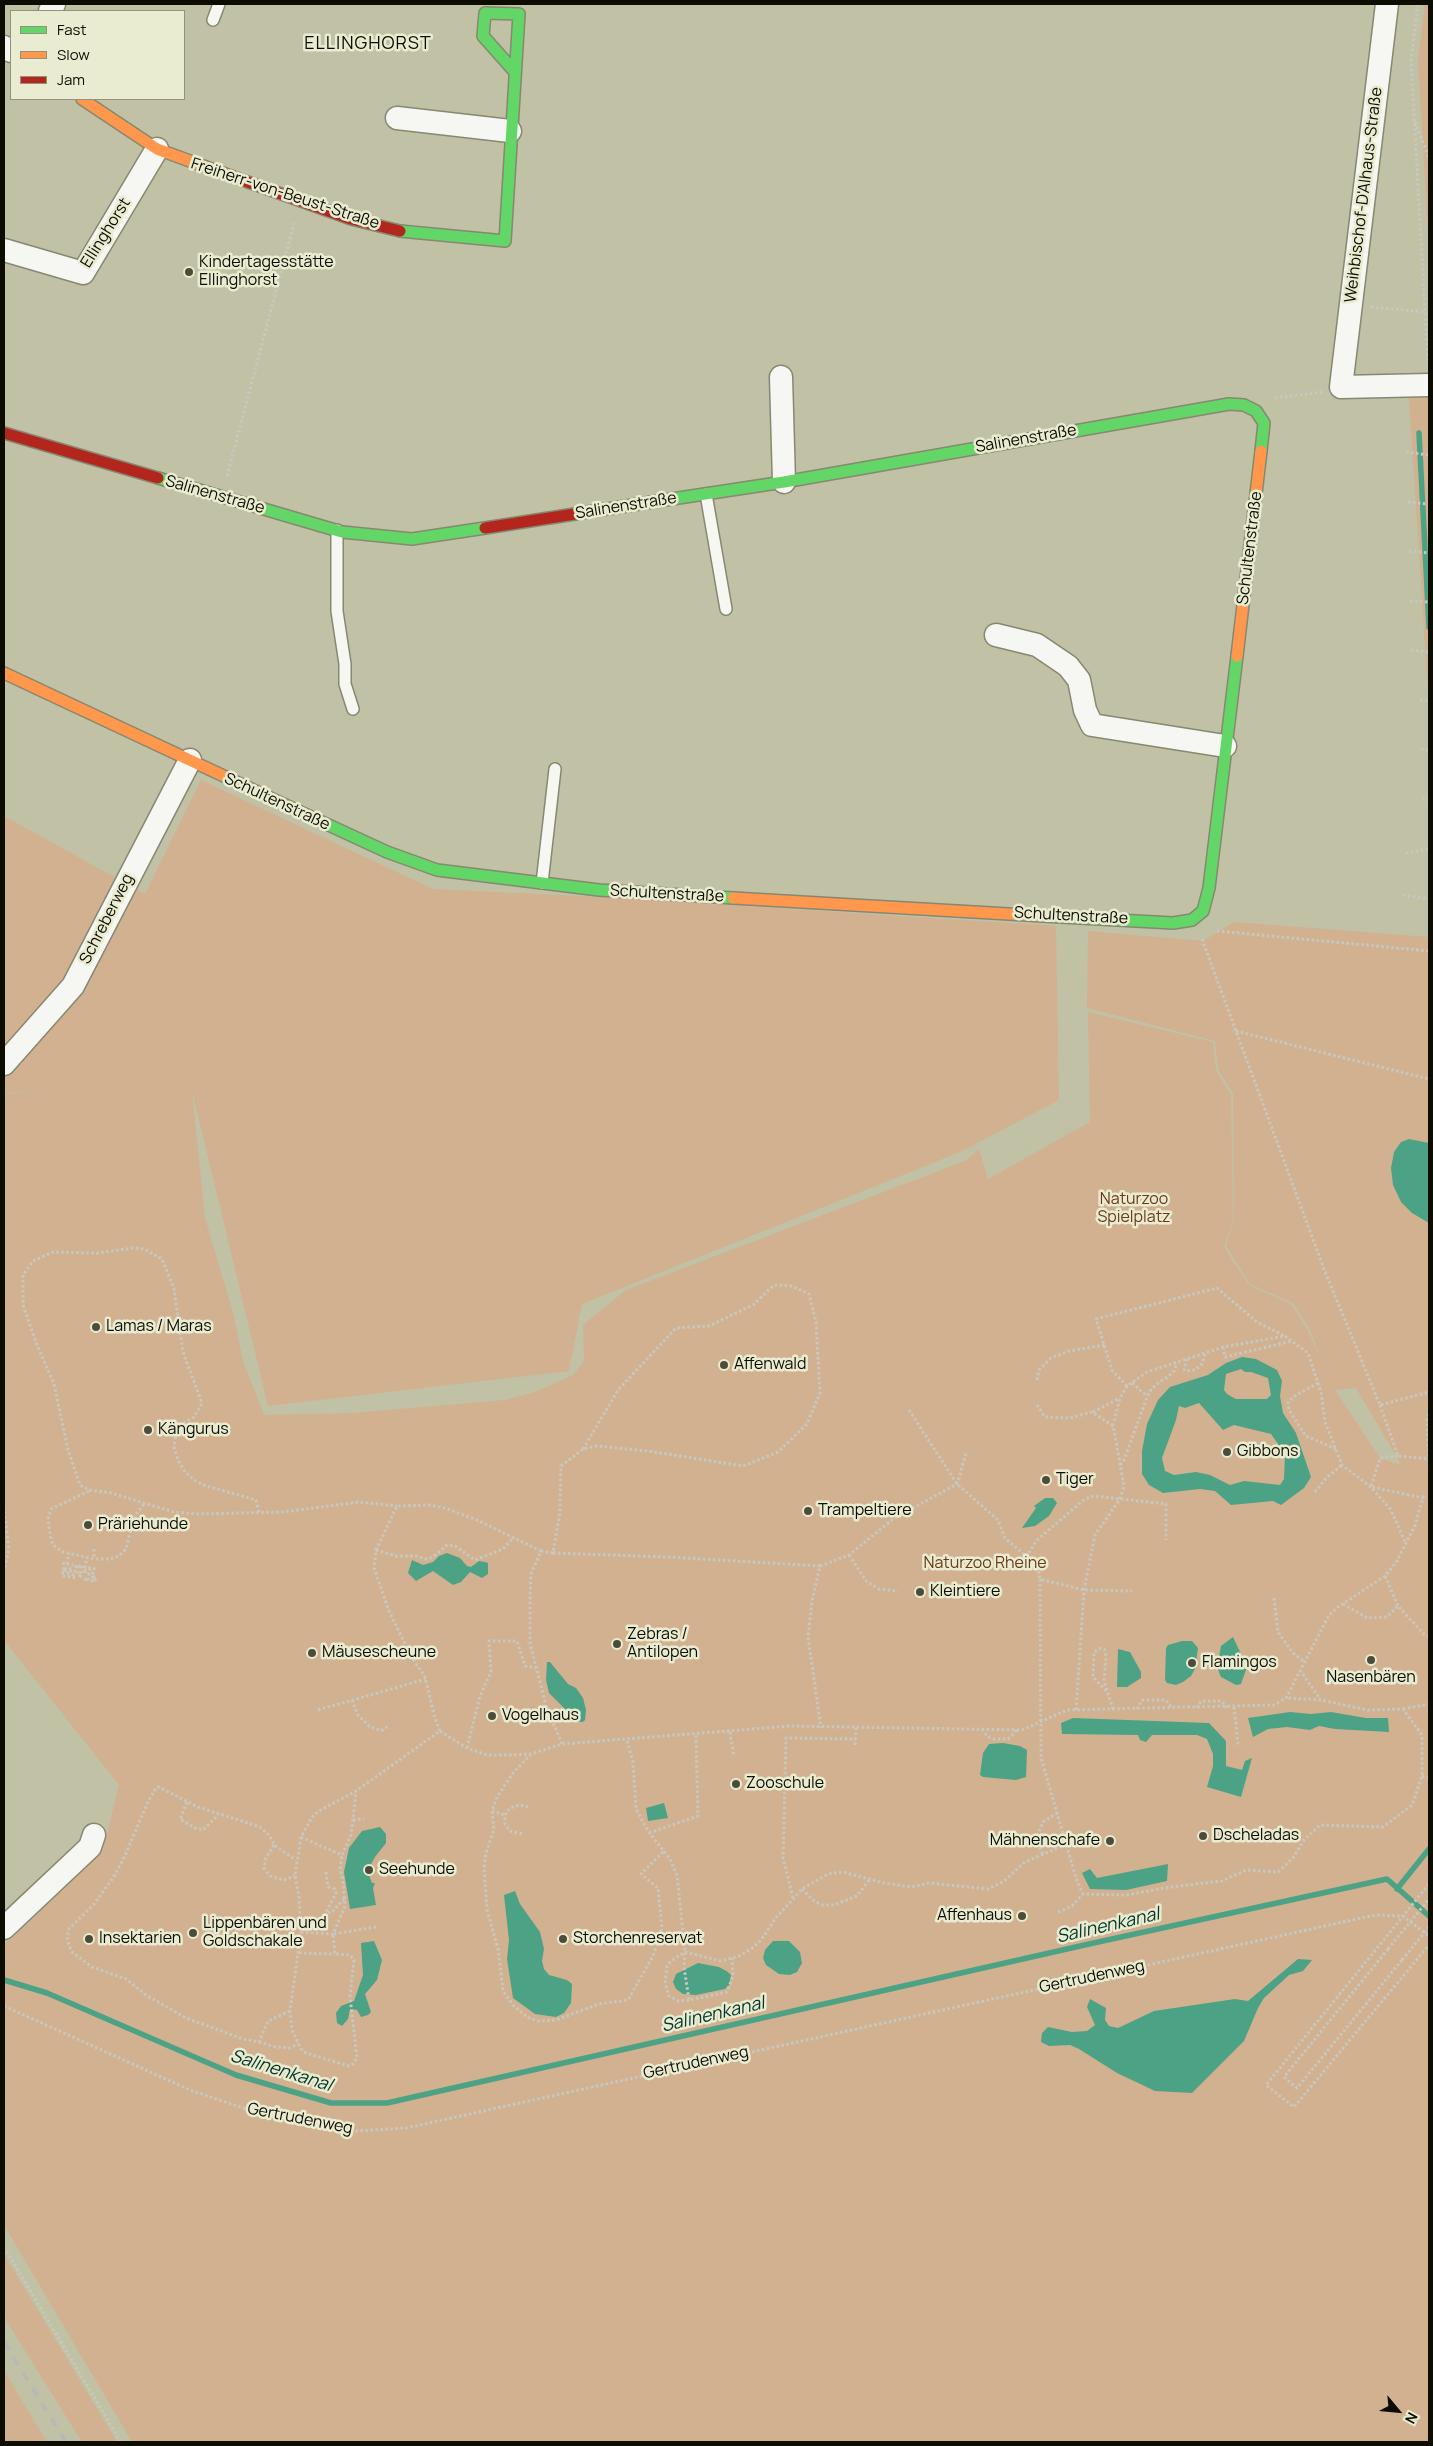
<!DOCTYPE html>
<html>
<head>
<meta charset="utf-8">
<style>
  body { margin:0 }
  #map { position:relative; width:1433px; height:2446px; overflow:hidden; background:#c0c1a5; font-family:Manrope,sans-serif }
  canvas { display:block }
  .frame { position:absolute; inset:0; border:5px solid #0c0d00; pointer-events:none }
  .legend { position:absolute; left:10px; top:10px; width:175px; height:90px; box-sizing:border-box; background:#eaecd1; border:1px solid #91937d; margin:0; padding:6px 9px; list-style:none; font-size:15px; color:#0c0d00 }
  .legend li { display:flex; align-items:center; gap:10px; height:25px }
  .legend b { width:25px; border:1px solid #91937d }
  .north { position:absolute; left:1373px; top:2386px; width:50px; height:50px; -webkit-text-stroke:4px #eaecd1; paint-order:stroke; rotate:118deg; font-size:14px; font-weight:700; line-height:20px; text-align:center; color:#0c0d00 }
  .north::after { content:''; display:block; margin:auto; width:18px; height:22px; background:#0c0d00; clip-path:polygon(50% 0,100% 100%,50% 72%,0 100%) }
</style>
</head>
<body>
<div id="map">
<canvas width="1433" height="2446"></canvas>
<div class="frame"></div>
<ul class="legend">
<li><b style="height:6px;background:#63d668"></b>Fast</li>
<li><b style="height:6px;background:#ff974d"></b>Slow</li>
<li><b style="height:6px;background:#b3261e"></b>Jam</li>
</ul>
<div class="north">N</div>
</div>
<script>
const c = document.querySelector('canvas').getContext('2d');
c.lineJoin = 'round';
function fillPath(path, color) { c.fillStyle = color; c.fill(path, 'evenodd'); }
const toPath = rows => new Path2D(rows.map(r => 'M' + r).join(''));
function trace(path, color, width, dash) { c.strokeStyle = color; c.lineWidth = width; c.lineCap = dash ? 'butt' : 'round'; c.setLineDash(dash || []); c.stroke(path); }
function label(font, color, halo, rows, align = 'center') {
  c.font = font + ' Manrope,sans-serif'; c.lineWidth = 5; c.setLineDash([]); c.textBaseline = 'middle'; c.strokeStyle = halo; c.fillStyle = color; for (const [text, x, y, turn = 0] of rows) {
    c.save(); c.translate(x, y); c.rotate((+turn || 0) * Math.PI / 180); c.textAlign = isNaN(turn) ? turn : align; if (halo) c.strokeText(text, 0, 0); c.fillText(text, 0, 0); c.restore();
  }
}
fillPath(toPath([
  [1425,4,1429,4,1429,251,1418,60],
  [1429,384,1429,708,1408,385],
  [201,780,433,889,602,897,1056,926,1059,1100,960,1152,582,1304,569,1371,268,1406,192,1091,205,1218,234,1316,243,1361,264,1415,351,1413,505,1400,535,1392,573,1375,584,1361,583,1325,626,1290,965,1161,979,1149,988,1179,1090,1122,1088,1012,1213,1042,1216,1070,1231,1095,1233,1221,1224,1247,1249,1285,1291,1304,1306,1327,1325,1367,1308,1326,1293,1303,1250,1284,1226,1246,1234,1220,1233,1094,1218,1069,1215,1041,1087,1008,1088,931,1203,941,1234,922,1429,937,1429,2442,132,2442,4,2225,4,1945,103,1851,119,1785,4,1640,4,1094,47,1089,4,1093,4,816,145,894],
  [1356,1388,1401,1464,1401,1465,1380,1458,1335,1390],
  [4,2254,117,2442,82,2442,4,2317],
  [4,2370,22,2401,47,2442,4,2442]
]), '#d2b191');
fillPath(toPath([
  [1409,1139,1429,1143,1429,1223,1412,1213,1401,1202,1393,1185,1391,1168,1394,1152,1401,1142],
  [1242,1357,1256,1359,1277,1370,1282,1381,1280,1396,1283,1413,1296,1433,1311,1477,1304,1488,1281,1505,1273,1501,1231,1505,1215,1491,1200,1489,1163,1493,1149,1485,1142,1474,1142,1451,1147,1424,1158,1400,1170,1387,1208,1375,1226,1363],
  [1241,1369,1245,1372,1251,1372,1268,1378,1271,1395,1267,1399,1236,1399,1227,1394,1224,1390,1226,1374],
  [1199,1403,1223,1430,1234,1425,1271,1434,1285,1454,1284,1479,1280,1485,1244,1481,1230,1485,1210,1475,1196,1472,1174,1475,1165,1471,1162,1458,1176,1420,1179,1406,1185,1408],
  [1045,1498,1053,1498,1057,1503,1049,1516,1035,1526,1022,1528,1036,1508,1034,1506],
  [447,1553,460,1558,467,1566,471,1567,479,1561,485,1562,488,1563,488,1574,482,1578,470,1572,461,1582,453,1585,433,1571,416,1581,408,1573,412,1560,423,1565,433,1562,439,1556],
  [1233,1637,1247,1667,1241,1684,1236,1685,1221,1677,1217,1667,1221,1646],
  [1182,1641,1192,1641,1198,1648,1195,1669,1191,1676,1183,1682,1176,1685,1167,1683,1165,1680,1166,1648,1168,1645],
  [1118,1649,1130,1652,1141,1672,1141,1678,1127,1687,1117,1687],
  [547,1662,550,1662,568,1684,576,1688,583,1698,586,1710,585,1720,583,1722,572,1721,570,1714,549,1693,546,1680],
  [1290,1712,1311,1714,1331,1712,1366,1718,1388,1718,1389,1732,1335,1729,1319,1726,1310,1730,1287,1727,1268,1729,1253,1737,1248,1718],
  [1073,1718,1209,1723,1226,1741,1226,1766,1242,1770,1245,1761,1252,1758,1241,1797,1207,1787,1213,1766,1213,1754,1207,1739,1197,1735,1152,1735,1146,1742,1140,1740,1138,1735,1062,1734,1061,1723],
  [1003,1743,1020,1746,1027,1750,1026,1777,1016,1780,983,1777,980,1775,983,1753,989,1744],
  [664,1803,668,1818,648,1821,646,1808],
  [380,1827,386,1834,386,1843,375,1857,370,1866,369,1875,372,1883,375,1883,373,1888,376,1905,350,1909,344,1872,349,1848,362,1831],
  [1168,1864,1167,1881,1126,1890,1090,1889,1082,1873,1090,1869,1097,1878],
  [515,1891,520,1904,540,1932,544,1949,542,1961,544,1969,549,1975,567,1980,572,1984,571,2003,564,2013,556,2017,535,2014,513,1998,507,1959,509,1940,504,1895],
  [374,1941,382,1960,377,1980,365,1994,371,2012,368,2015,361,2017,357,2010,350,2009,348,2019,342,2026,337,2023,336,2013,341,2006,354,2001,363,1975,361,1943],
  [773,1941,789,1941,800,1952,802,1963,797,1972,790,1975,779,1974,766,1965,763,1958,765,1950],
  [1298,1959,1312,1960,1303,1971,1289,1975,1264,1998,1258,2008,1244,2041,1192,2093,1155,2091,1117,2073,1079,2049,1070,2045,1049,2046,1041,2042,1042,2033,1048,2027,1072,2032,1087,2031,1095,2025,1087,2007,1090,1999,1106,2008,1105,2020,1109,2026,1118,2028,1154,2011,1235,1999,1248,2001],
  [698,1963,719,1967,728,1972,731,1975,729,1985,725,1989,696,1995,683,1994,676,1989,673,1982,676,1974]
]), '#4ca284');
trace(toPath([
  [1419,433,1429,627],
  [1397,1889,1429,1849],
  [4,1980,47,1993,236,2075,331,2103,387,2103,1089,1944,1387,1879,1429,1916]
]), '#4ca284', 5.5);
const lane = toPath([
  [213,20,219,4],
  [706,494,726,609],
  [337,530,337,611,345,664,345,684,353,709],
  [542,883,555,769]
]);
const street = toPath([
  [1387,4,1341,387,1429,385],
  [50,11,54,4],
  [4,47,11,51],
  [397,118,510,131],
  [4,250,83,273,157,149],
  [781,377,784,482],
  [996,635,1037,645,1068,666,1079,680,1085,710,1092,725,1225,746],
  [4,1064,73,986,190,760],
  [4,1928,90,1847,94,1835]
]);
const fast = toPath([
  [400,231,505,241,519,14,485,13,483,36,515,72],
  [158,478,342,532,412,539,485,528],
  [652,502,784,482,1229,404,1244,405,1256,411,1264,423,1261,451],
  [309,816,387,852,437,870,599,890,733,898],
  [1043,916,1173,923,1192,920,1203,911,1209,888,1237,656]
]);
const slow = toPath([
  [82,99,157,149,231,176],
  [1237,656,1261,451],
  [4,673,309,816],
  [733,898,1043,916]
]);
const jam = toPath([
  [231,176,351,219,400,231],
  [4,433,158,478],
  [485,528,652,502]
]);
trace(lane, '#878871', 14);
trace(street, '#878871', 25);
trace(fast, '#878871', 14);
trace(slow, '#878871', 14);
trace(jam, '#878871', 14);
trace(toPath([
  [1418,4,1411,61,1428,365],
  [1415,122,1429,158],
  [1371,307,1426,312],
  [1275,398,1323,392],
  [1406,452,1429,455],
  [227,476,294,223],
  [1408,502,1429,504],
  [1409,551,1429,553],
  [1410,601,1429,602],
  [1411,650,1429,652],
  [1420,700,1429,701],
  [1421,749,1429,750],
  [1422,798,1429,799],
  [1406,853,1429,849],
  [1403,895,1429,899],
  [1217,931,1429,951],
  [1202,939,1324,1269,1380,1405,1429,1392],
  [1236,1031,1429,1079],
  [1223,1347,1225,1357,1292,1341],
  [1187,1359,1184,1369,1185,1371,1195,1370,1202,1364,1205,1354],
  [1037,1380,1039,1370,1051,1358,1069,1351,1105,1345],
  [1132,1383,1147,1396],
  [1318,1383,1293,1397,1288,1403,1289,1410,1306,1436,1336,1449],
  [1127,1386,1112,1370,1096,1319,1217,1288,1257,1322,1285,1336],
  [1037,1405,1045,1417,1070,1418,1092,1412,1113,1426],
  [1380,1405,1398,1456,1429,1459],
  [909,1410,957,1484,998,1520,1005,1538,1038,1567,1040,1579,1084,1590,1132,1591],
  [1093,1412,1120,1398],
  [1429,1414,1427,1419,1429,1464],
  [1398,1456,1380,1458,1371,1487,1424,1498],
  [1120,1465,1124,1460,1149,1392,1159,1382,1168,1377,1174,1371,1177,1363],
  [89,1491,51,1509,48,1519,51,1539,53,1545,63,1552,94,1559,110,1559,119,1556,126,1549,134,1517,144,1504],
  [1315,1492,1326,1478,1342,1465],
  [4,1511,9,1549,4,1570],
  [259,1512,256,1500,206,1486,194,1480,185,1472,178,1460,174,1447,177,1427,194,1417,202,1403,183,1352,174,1288,162,1259,144,1249,133,1248,98,1253,53,1252,33,1261,23,1275,23,1305,37,1345,54,1384,68,1450,80,1485,89,1490,111,1493,174,1512,198,1514,283,1512,359,1502,397,1506],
  [94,1549,94,1559],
  [376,1550,396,1556,416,1556,427,1559,433,1557,447,1545,455,1546,475,1560,503,1549,514,1537],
  [553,1553,668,1557,820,1566,812,1601,808,1637,821,1728],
  [849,1555,867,1582,879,1589,898,1591],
  [1026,1557,1037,1540,1085,1499,1094,1496,1166,1504,1166,1540],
  [67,1564,69,1553],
  [78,1566,77,1574,80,1575],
  [82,1566,80,1576,86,1580],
  [820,1566,849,1555,893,1519,957,1484,966,1453],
  [90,1568,88,1580,93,1581,92,1573,96,1574],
  [63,1570,64,1563,73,1565],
  [65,1570,66,1568,72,1569],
  [84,1570,87,1570,87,1573],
  [72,1571,63,1570,63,1572,74,1575,76,1565,97,1569],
  [63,1572,62,1576,77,1578],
  [84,1573,87,1557],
  [1385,1576,1398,1606],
  [93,1577,96,1577,95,1581],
  [1040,1579,1041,1758,1077,1881,1083,1894,1126,1895,1171,1887,1222,1881,1246,1870,1278,1872,1293,1858,1304,1840,1320,1825,1383,1827,1412,1805,1422,1776,1422,1735,1403,1709,1368,1710,1321,1700,1286,1698],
  [1274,1598,1278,1632,1293,1653,1305,1662],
  [1343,1604,1367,1618,1387,1617,1398,1606,1424,1634,1429,1636],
  [1300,1670,1320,1699],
  [1106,1691,1093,1677,1094,1652,1101,1648,1105,1650,1106,1657,1104,1681,1113,1709],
  [352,1700,358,1715,369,1726,381,1731,388,1726],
  [1234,1707,1238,1745],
  [1197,1708,1201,1701,1222,1701,1227,1708],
  [1137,1709,1142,1700,1166,1700,1172,1708],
  [1403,1709,1429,1704],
  [318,1710,426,1679],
  [1076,1710,1084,1590,1095,1535,1120,1499,1124,1486,1113,1425,1120,1398,1127,1386,1147,1372,1223,1347,1285,1336,1308,1353,1321,1392,1325,1422,1342,1465,1371,1487,1391,1510,1406,1544],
  [982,1729,987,1736,994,1739,1008,1739,1017,1730],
  [440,1731,435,1718,425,1677,411,1656,389,1611,374,1568,376,1550,397,1506,429,1505,445,1508,477,1520,541,1551],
  [730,1732,734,1757],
  [627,1741,633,1762,636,1809,648,1831,670,1859,677,1875,685,1952,684,1967,689,2000,727,1992,733,1976,732,1958],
  [562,1744,546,1706,530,1643,530,1599,531,1574,541,1551,553,1553,560,1512,561,1466,583,1449,596,1446,648,1451,743,1466,778,1452,807,1424,820,1393,816,1322,809,1294,792,1286,774,1285,753,1305,709,1326,676,1328,618,1390,583,1449],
  [855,1745,856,1727],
  [467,1748,480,1696,491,1672,489,1641,517,1641,525,1666,536,1668],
  [531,1754,513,1773,497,1797,492,1811,494,1829,486,1853,484,1867,487,1910,498,1949,503,1991,513,2005,527,2017,538,2021,556,2020,599,2004,628,2000,653,1956,662,1928,658,1888,641,1874,664,1851],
  [1422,1776,1429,1778],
  [187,1802,180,1819,195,1828,203,1830,218,1815],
  [492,1811,505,1815],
  [353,1820,364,1819],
  [649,1833,698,1816,696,1735],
  [522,1834,510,1831,505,1824,505,1815,510,1808,519,1805,530,1807],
  [301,1837,342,1855,351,1835,356,1792],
  [274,1845,266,1858,264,1868,270,1876,284,1880,295,1876],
  [1043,1854,1036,1841,1038,1834,1043,1822,1057,1813],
  [326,1872,328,1887,335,1889,336,1893,326,1912,331,1913,345,1898],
  [1429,1884,1266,2085,1294,2107,1429,1945],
  [802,1889,814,1901,823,1905,834,1905,857,1896,870,1879],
  [793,1898,783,1858,786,1738,856,1739],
  [1058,1912,1072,1906,1083,1894],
  [376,1927,333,1934,335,1954,350,1955,354,1960,350,1997,357,2058,353,2064,349,2066,306,2053,301,2049,292,2030,290,2011,301,1932,299,1896,295,1876,301,1837,312,1817,319,1811,356,1791,440,1731,467,1748,487,1755,509,1755,531,1754,562,1744,790,1726,1022,1730,1067,1710,1274,1705,1286,1698,1329,1615,1338,1607,1385,1576,1397,1561,1415,1525,1424,1494],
  [301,1932,333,1934,345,1906,343,1880,340,1869,342,1855],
  [1388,1949,1284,2077,1297,2088,1402,1960],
  [299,1953,335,1954],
  [689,2000,678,2001,669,1996,665,1983,667,1966,671,1961,685,1952,721,1961,739,1956,751,1949,761,1940,775,1919,802,1889,828,1874,843,1872,884,1883,911,1887,929,1883,988,1889,1004,1881,1025,1862,1067,1844],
  [4,2006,190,2090,261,2114,356,2131,406,2128,1375,1915,1403,1916,1429,1936],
  [290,2011,268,2021,259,2042,243,2039,186,2018,146,1995,126,1979,92,1967,72,1952,67,1940,69,1929,94,1904,113,1878,123,1860,148,1802,156,1788,159,1787,198,1807,260,1827,270,1836,274,1845,296,1860],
  [259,2042,276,2047,289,2048,299,2044],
  [4,2247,121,2442]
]), '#c8c8bf', 3, [2.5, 2.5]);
trace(lane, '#f6f6f2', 11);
trace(street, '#f6f6f2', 22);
trace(fast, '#63d668', 11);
trace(slow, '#ff974d', 11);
trace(jam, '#b3261e', 11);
trace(toPath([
  [4,2342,66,2442]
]), '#b9b9b3', 4, [9, 9]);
trace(toPath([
  [1388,1949,1429,1899],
  [1402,1960,1429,1927]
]), '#c8c8bf', 3, [2.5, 2.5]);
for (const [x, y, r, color] of [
  [189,272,5,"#4b4c3a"],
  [96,1327,5,"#4b4c3a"],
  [724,1365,5,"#4b4c3a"],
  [148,1430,5,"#4b4c3a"],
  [1227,1452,5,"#4b4c3a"],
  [1046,1480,5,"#4b4c3a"],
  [808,1511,5,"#4b4c3a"],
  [88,1525,5,"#4b4c3a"],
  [920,1592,5,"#4b4c3a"],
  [617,1644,5,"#4b4c3a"],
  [312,1653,5,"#4b4c3a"],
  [1371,1660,5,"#4b4c3a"],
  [1192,1663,5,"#4b4c3a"],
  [492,1716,5,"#4b4c3a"],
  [736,1784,5,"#4b4c3a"],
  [1203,1836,5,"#4b4c3a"],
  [1110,1841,5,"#4b4c3a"],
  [369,1870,5,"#4b4c3a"],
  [1022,1916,5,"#4b4c3a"],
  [193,1933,5,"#4b4c3a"],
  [89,1939,5,"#4b4c3a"],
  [563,1939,5,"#4b4c3a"]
]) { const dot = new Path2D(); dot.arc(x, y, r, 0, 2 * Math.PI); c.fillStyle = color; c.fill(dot); trace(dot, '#eaecd1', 2); }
label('16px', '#0c0d00', '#eaecd1', [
  ["Freiherr-von-Beust-Straße",285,194,18],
  ["Weihbischof-D'Alhaus-Straße",1364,195,-83],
  ["Ellinghorst",106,233,-58],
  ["Salinenstraße",1026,439,-10],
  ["Salinenstraße",215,495,16],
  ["Salinenstraße",626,506,-9],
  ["Schultenstraße",1250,548,-83],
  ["Schultenstraße",277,802,25],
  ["Schultenstraße",667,894,3],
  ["Schultenstraße",1071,916,3],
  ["Schreberweg",107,919,-63],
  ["Gertrudenweg",1092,1977,-12],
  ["Gertrudenweg",696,2063,-12],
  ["Gertrudenweg",300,2119,11]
]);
label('16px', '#0c0d00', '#eaecd1', [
  ["Kindertagesstätte",199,263],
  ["Ellinghorst",199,281],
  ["Lamas / Maras",106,1327],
  ["Affenwald",734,1365],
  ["Kängurus",158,1430],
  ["Gibbons",1237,1452],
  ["Tiger",1056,1480],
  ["Trampeltiere",818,1511],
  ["Präriehunde",98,1525],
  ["Kleintiere",930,1592],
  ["Zebras /",627,1635],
  ["Antilopen",627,1653],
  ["Mäusescheune",322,1653],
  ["Flamingos",1202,1663],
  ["Nasenbären",1371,1678,"center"],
  ["Vogelhaus",502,1716],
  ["Zooschule",746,1784],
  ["Dscheladas",1213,1836],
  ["Mähnenschafe",1100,1841,"right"],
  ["Seehunde",379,1870],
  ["Affenhaus",1012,1916,"right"],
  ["Lippenbären und",203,1924],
  ["Goldschakale",203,1942],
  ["Insektarien",99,1939],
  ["Storchenreservat",573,1939]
], 'left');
label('16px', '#6b3918', '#eaecd1', [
  ["Naturzoo",1134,1200],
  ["Spielplatz",1134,1218],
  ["Naturzoo Rheine",985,1564]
]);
c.letterSpacing = '1px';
label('18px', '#0c0d00', '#eaecd1', [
  ["ELLINGHORST",368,44]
]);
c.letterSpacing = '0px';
label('italic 18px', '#03362a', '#eaecd1', [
  ["Salinenkanal",1108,1926,-13],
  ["Salinenkanal",713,2015,-13],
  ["Salinenkanal",281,2071,17]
]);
</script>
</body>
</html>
